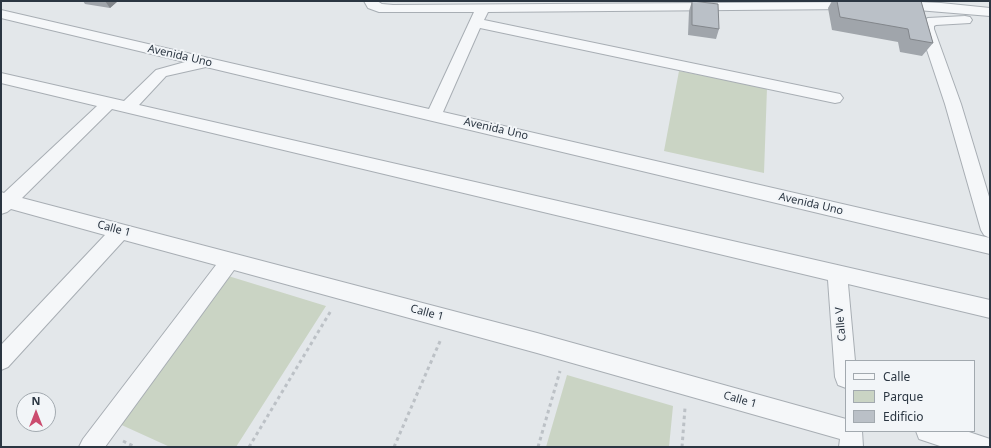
<!DOCTYPE html>
<html>
<head>
<meta charset="utf-8">
<style>
  body { margin:0 }
  #map { position:relative; width:991px; height:448px; overflow:hidden; background:#e3e7ea; font-family:"Noto Sans",sans-serif }
  canvas { display:block }
  .frame { position:absolute; inset:0; border:2px solid #2b3642; pointer-events:none }
  .legend { position:absolute; left:845px; top:360px; width:130px; height:72px; box-sizing:border-box; background:#f2f5f8; border:1px solid #a2a9af; margin:0; padding:5px 7px; list-style:none; font-size:12px; color:#2b3642 }
  .legend li { display:flex; align-items:center; gap:8px; height:20px }
  .legend b { width:20px; border:1px solid #a2a9af }
  .north { position:absolute; left:16px; top:392px; width:40px; height:40px; box-sizing:border-box; background:#f2f5f8; border:1px solid #a2a9af; border-radius:50%; rotate:0deg; font-size:11px; font-weight:700; line-height:16px; text-align:center; color:#2b3642 }
  .north::after { content:''; display:block; margin:auto; width:14px; height:18px; background:#cb4c6f; clip-path:polygon(50% 0,100% 100%,50% 72%,0 100%) }
</style>
</head>
<body>
<div id="map">
<canvas width="991" height="448"></canvas>
<div class="frame"></div>
<ul class="legend">
<li><b style="height:5px;background:#f5f7f9"></b>Calle</li>
<li><b style="height:11px;background:#cad4c4"></b>Parque</li>
<li><b style="height:11px;background:#bac0c7"></b>Edificio</li>
</ul>
<div class="north">N</div>
</div>
<script>
const c = document.querySelector('canvas').getContext('2d');
c.lineJoin = 'round';
function fillPath(path, color) { c.fillStyle = color; c.fill(path, 'evenodd'); }
const toPath = rows => new Path2D(rows.map(r => 'M' + r).join(''));
function trace(path, color, width, dash) { c.strokeStyle = color; c.lineWidth = width; c.lineCap = dash ? 'butt' : 'round'; c.setLineDash(dash || []); c.stroke(path); }
function label(font, color, halo, rows, align = 'center') {
  c.font = font + ' "Noto Sans",sans-serif'; c.lineWidth = 4; c.setLineDash([]); c.textBaseline = 'middle'; c.strokeStyle = halo; c.fillStyle = color; for (const [text, x, y, turn = 0] of rows) {
    c.save(); c.translate(x, y); c.rotate((+turn || 0) * Math.PI / 180); c.textAlign = isNaN(turn) ? turn : align; if (halo) c.strokeText(text, 0, 0); c.fillText(text, 0, 0); c.restore();
  }
}
fillPath(toPath([
  [679,71,767,88,764,173,664,151],
  [225,275,326,306,236,447,170,447,115,422],
  [567,375,673,406,669,447,546,447]
]), '#cad4c4');
const street = toPath([
  [364,1,377,1,382,4,393,5,859,2,861,5,859,8,854,9,488,12,484,20,840,94,843,98,840,102,835,103,480,28,443,112,990,238,990,254,206,67,166,76,139,105,990,300,990,318,848,284,855,361,846,361,846,388,838,385,835,377,828,280,112,109,22,198,537,333,846,419,846,431,862,431,863,447,839,447,840,439,537,353,234,270,105,447,79,447,83,439,216,265,124,240,8,367,1,370,1,345,105,235,11,209,7,212,1,214,1,192,4,193,97,106,1,83,1,73,124,101,156,70,185,62,1,18,1,10,429,109,474,12,379,12,368,8,364,1],
  [898,1,941,3,990,8,990,16,893,8,891,5,893,2,898,1],
  [965,16,970,17,972,20,970,23,936,25,934,26,934,29,961,104,990,200,990,238,984,235,981,230,945,104,920,29,922,21,928,18,965,16],
  [916,431,966,431,990,439,990,447,943,447,919,439,916,431]
]);
trace(street, '#a8aeb4', 2);
trace(toPath([
  [123,441,135,447],
  [249,447,332,309],
  [394,447,441,339],
  [538,447,560,371],
  [682,447,685,408]
]), '#bcc1c6', 3, [3.5, 3.5]);
fillPath(street, '#f5f7f9');
fillPath(toPath([
  [83,1,118,1,110,8,85,4],
  [692,1,719,29,716,39,688,35,689,11],
  [832,1,921,1,933,43,922,56,900,52,898,42,832,30,828,8]
]), '#a0a5ab');
fillPath(toPath([
  [105,1,118,1,110,8]
]), '#82868b');
const building = toPath([
  [692,1,718,4,719,29,692,25,692,1],
  [837,1,921,1,933,43,910,39,908,29,840,17,837,1]
]);
fillPath(building, '#bac0c7');
trace(building, '#82868b', 1);
label('11px', '#2b3642', '#f2f5f8', [
  ["Avenida Uno",180,56,13],
  ["Avenida Uno",496,129,13],
  ["Avenida Uno",811,204,13],
  ["Calle 1",114,229,15],
  ["Calle 1",427,313,15],
  ["Calle V",841,324,-95],
  ["Calle 1",740,400,16]
]);
</script>
</body>
</html>
